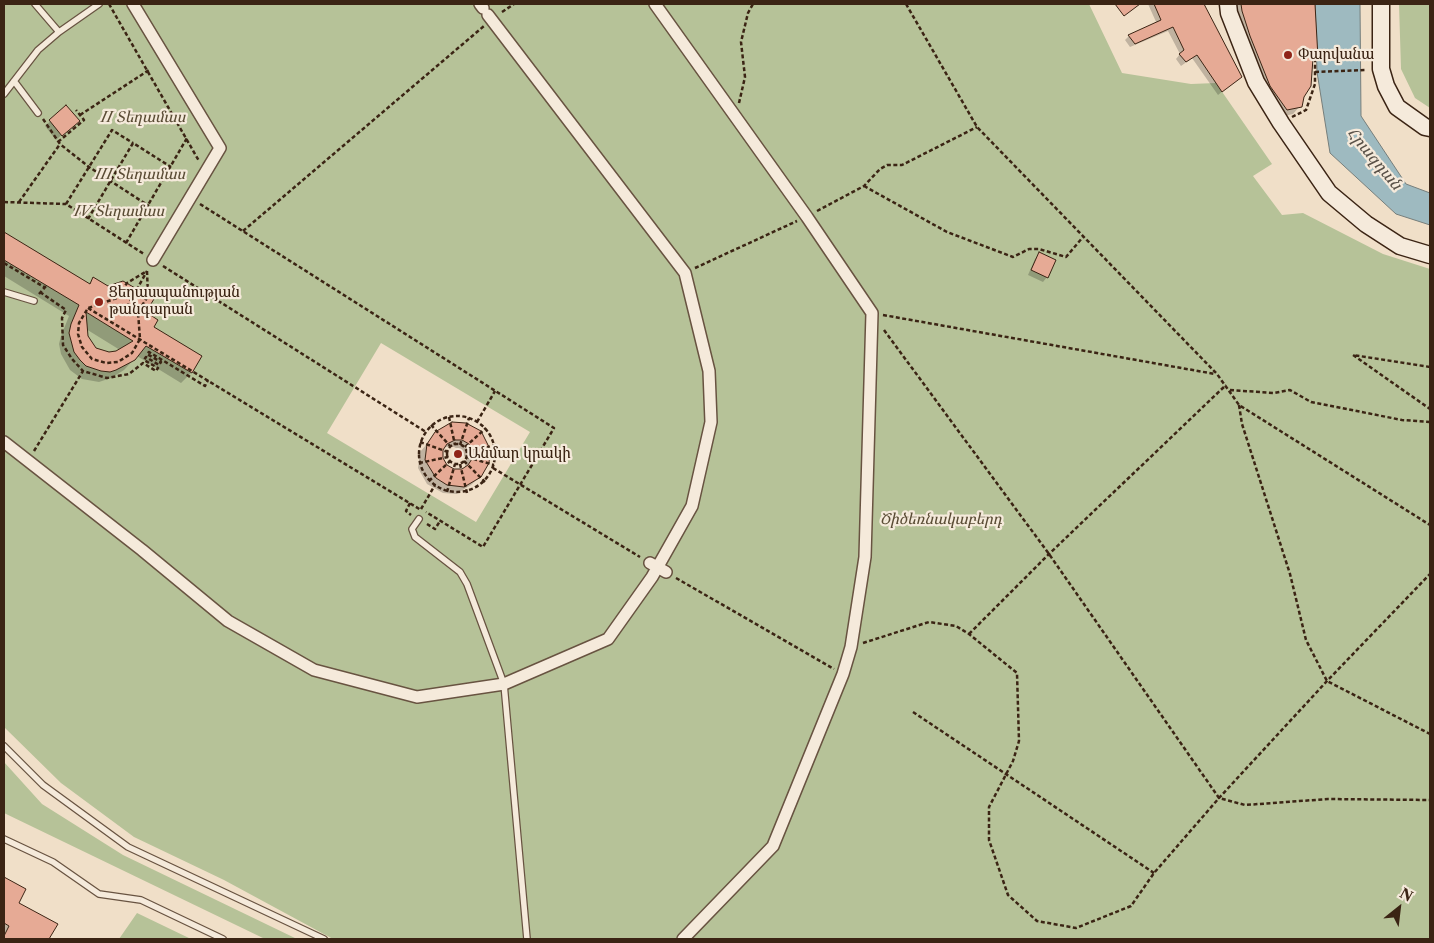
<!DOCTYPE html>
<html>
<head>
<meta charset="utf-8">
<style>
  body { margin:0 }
  #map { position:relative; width:1434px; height:943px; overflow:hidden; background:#f0dfc8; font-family:"Libre Caslon Text",serif }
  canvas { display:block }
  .frame { position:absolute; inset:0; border:5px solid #3b2414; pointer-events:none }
  .north { position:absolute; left:1374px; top:883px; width:50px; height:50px; -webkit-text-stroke:4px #f5eadb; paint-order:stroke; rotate:29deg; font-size:14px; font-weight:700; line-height:20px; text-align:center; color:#3b2414 }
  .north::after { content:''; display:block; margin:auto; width:18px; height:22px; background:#3b2414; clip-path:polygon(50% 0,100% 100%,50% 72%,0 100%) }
</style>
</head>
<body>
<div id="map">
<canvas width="1434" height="943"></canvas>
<div class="frame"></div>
<div class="north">N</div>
</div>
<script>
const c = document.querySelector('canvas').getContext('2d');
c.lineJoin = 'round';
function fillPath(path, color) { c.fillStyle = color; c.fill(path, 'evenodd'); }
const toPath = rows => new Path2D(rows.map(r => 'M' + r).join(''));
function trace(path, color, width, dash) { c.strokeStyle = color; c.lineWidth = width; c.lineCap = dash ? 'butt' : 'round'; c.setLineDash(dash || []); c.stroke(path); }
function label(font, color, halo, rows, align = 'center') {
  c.font = font + ' "Libre Caslon Text","Noto Serif Armenian",serif'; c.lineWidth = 4.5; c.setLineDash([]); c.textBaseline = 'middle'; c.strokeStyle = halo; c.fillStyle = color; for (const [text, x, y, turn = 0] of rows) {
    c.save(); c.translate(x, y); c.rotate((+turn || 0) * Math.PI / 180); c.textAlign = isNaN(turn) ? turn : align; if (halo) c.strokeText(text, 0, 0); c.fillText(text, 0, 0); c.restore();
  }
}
fillPath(toPath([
  [4,4,1089,4,1122,73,1191,84,1216,83,1272,164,1253,176,1282,215,1303,213,1383,254,1430,269,1430,939,333,939,224,880,134,837,61,783,4,727],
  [381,343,530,432,476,522,327,433],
  [1399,4,1430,4,1430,108,1415,98,1401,69],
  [4,762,42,804,123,855,297,939,265,939,4,813],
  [137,913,191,939,119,939]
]), '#b6c298');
const water = toPath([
  [1315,4,1360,4,1361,116,1406,184,1430,193,1430,225,1396,214,1330,153,1317,72,1315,4]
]);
fillPath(water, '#9ebac0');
trace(water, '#767e7b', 1);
fillPath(toPath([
  [1148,4,1167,4,1170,11,1184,4,1190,4,1190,5,1193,4,1202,4,1240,77,1218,95,1192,58,1181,66,1176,59,1180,54,1168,31,1130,47,1125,40,1129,36,1157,24],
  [1234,4,1314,4,1316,57,1311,63,1300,106,1293,114,1279,117,1263,94],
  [66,107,73,125,56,140,45,126],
  [4,233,88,284,94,279,145,313,152,327,201,356,191,373,181,383,137,356,124,370,111,378,99,382,82,379,70,370,61,354,59,344,61,336,69,316,4,276],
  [86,329,120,350,109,353,95,349,87,337],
  [1040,254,1047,277,1043,282,1028,275,1035,259],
  [438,431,480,433,480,477,471,485,456,494,443,493,427,484,418,468,420,452],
  [446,447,454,447,461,451,466,459,465,467,462,470,454,471,446,466,442,459,443,448],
  [4,879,24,890,17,904,56,924,48,939,4,939]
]), '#0003');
const building = toPath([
  [1115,4,1140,4,1124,16,1115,4],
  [1154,4,1204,4,1242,77,1222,92,1197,55,1186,62,1179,54,1184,50,1173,27,1135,44,1128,35,1161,20,1154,4],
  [1241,4,1315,4,1318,58,1313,58,1311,86,1304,97,1302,107,1287,110,1270,86,1250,36,1242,11,1241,4],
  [66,105,80,121,62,136,49,120,66,105],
  [4,232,90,284,93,277,108,286,123,281,154,299,146,312,158,320,154,327,202,356,192,373,146,346,135,360,116,370,110,372,101,371,86,366,80,360,74,352,69,333,71,324,79,305,4,260,4,232],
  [86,312,133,341,116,351,109,352,96,348,88,336,86,312],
  [1039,252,1056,260,1048,278,1031,270,1039,252],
  [452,422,466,423,481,431,490,449,489,463,481,477,464,487,447,485,436,478,425,460,427,444,435,432,452,422],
  [455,440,462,440,469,444,473,451,472,459,468,465,462,469,454,469,447,465,443,458,443,450,447,444,455,440],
  [4,877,26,889,19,903,58,924,49,939,4,939,4,936,9,926,4,923,4,877]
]);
fillPath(building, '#e6aa95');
trace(building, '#3b2414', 1);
const lane = toPath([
  [35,4,59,32],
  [14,81,38,113],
  [4,94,38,50,59,32,99,4],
  [4,292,34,301],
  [419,519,412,529,415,537,460,572,467,584,504,684,527,939],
  [4,746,43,785,128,847,324,939],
  [4,839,53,862,99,894,141,900,223,939]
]);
const street = toPath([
  [133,4,220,148,153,260],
  [480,4,483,8],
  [655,4,807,217,872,313,865,557,851,647,843,674,773,846,683,939],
  [4,442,142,550,228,621,314,670,417,697,504,684,608,639,652,577,692,506,711,422,709,371,685,273,488,15],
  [650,563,666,572]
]);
const secondary = toPath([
  [1228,4,1229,13,1256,82,1281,123,1329,193,1366,224,1400,246,1430,255],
  [1381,4,1381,69,1386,86,1397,107,1425,127,1430,128]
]);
trace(lane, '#685341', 8);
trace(street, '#685341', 14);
trace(secondary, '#3b2414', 19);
trace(toPath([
  [109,4,199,161],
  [906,4,977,127,1217,374,1239,405,1430,525],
  [502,12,514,4],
  [1315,72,1366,70],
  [739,103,745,77,741,42,748,13,753,4],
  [80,115,149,70],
  [1292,117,1306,110,1315,84,1315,58],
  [43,119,60,144,89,167,149,206],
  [58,142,84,120,76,110],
  [864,186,947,232,1013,257,1029,249,1039,249,1066,257,1083,237],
  [4,202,66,204,144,254],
  [19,202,60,144],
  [66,204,112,130,133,143],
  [200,204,554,428,483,547,426,512],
  [817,211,864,186,880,169,887,165,902,165,977,127],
  [88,219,133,143,171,167],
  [243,231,484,26],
  [126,243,187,138],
  [4,263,44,287],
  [163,266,426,432],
  [695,268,797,221],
  [147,271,148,296,138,312,140,339,132,353,118,362,106,363,92,359,82,347,78,334,79,323,88,308,117,298,127,283,147,271],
  [40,292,66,310,62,318,63,345,72,359,83,371,107,378,129,374,143,363,156,371,158,368,144,360,146,357,159,365,161,362,147,354,149,352,205,386,208,380],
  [39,294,46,286],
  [127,307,147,271],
  [88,308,421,510],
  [883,315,1215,374],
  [884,330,1049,554,1219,798,1245,805,1328,799,1430,800],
  [1430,367,1353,355,1430,409],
  [1230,390,1274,393,1290,390,1311,402,1402,420,1430,422],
  [1239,405,1242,424,1290,574,1306,640,1327,681,1430,734],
  '419 454a38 38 0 1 1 76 0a38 38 0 1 1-76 0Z',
  [449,417,455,445],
  [477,422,495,391],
  [431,425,451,447],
  [420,442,448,452],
  '447 454a10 10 0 1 1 20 0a10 10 0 1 1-20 0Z',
  [460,445,469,418],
  [465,447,486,428],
  [34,451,83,371],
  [467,452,496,445],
  [467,457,494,465],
  [464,461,485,482],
  [419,463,448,457],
  [460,464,467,493],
  [493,468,640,557],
  [429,481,450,461],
  [447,492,455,464],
  [410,503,406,511,411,515],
  [421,509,435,485],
  [427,524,435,529,440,521],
  [676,578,834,669],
  [969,634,1049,554,1226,385],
  [863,643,929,622,956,626,969,634,1017,673,1019,741,1013,761,989,807,989,840,1008,895,1037,921,1076,928,1131,906,1154,873,1219,798,1327,681,1430,574],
  [913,712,1154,873]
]), '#3b2414', 2.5, [4, 2.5]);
trace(lane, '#f5eadb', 5.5);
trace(street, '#f5eadb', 11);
trace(secondary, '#f5eadb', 16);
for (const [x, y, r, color] of [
  [1288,55,5,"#8f2418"],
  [99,302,5,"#8f2418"],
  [458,454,5,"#8f2418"]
]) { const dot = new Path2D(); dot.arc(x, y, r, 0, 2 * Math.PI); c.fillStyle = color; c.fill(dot); trace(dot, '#f5eadb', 2); }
label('15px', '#3b2414', '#f5eadb', [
  ["Փարվանա",1298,55],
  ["Ցեղասպանության",109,293],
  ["թանգարան",109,310],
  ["Անմար կրակի",468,454]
], 'left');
label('italic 15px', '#5a4c35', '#f5eadb', [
  ["II Տեղամաս",143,118],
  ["III Տեղամաս",140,175],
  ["IV Տեղամաս",119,212],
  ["Ծիծեռնակաբերդ",941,520]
]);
label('italic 16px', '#595148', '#f5eadb', [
  ["Հրազդան",1374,159,50]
]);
</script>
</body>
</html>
